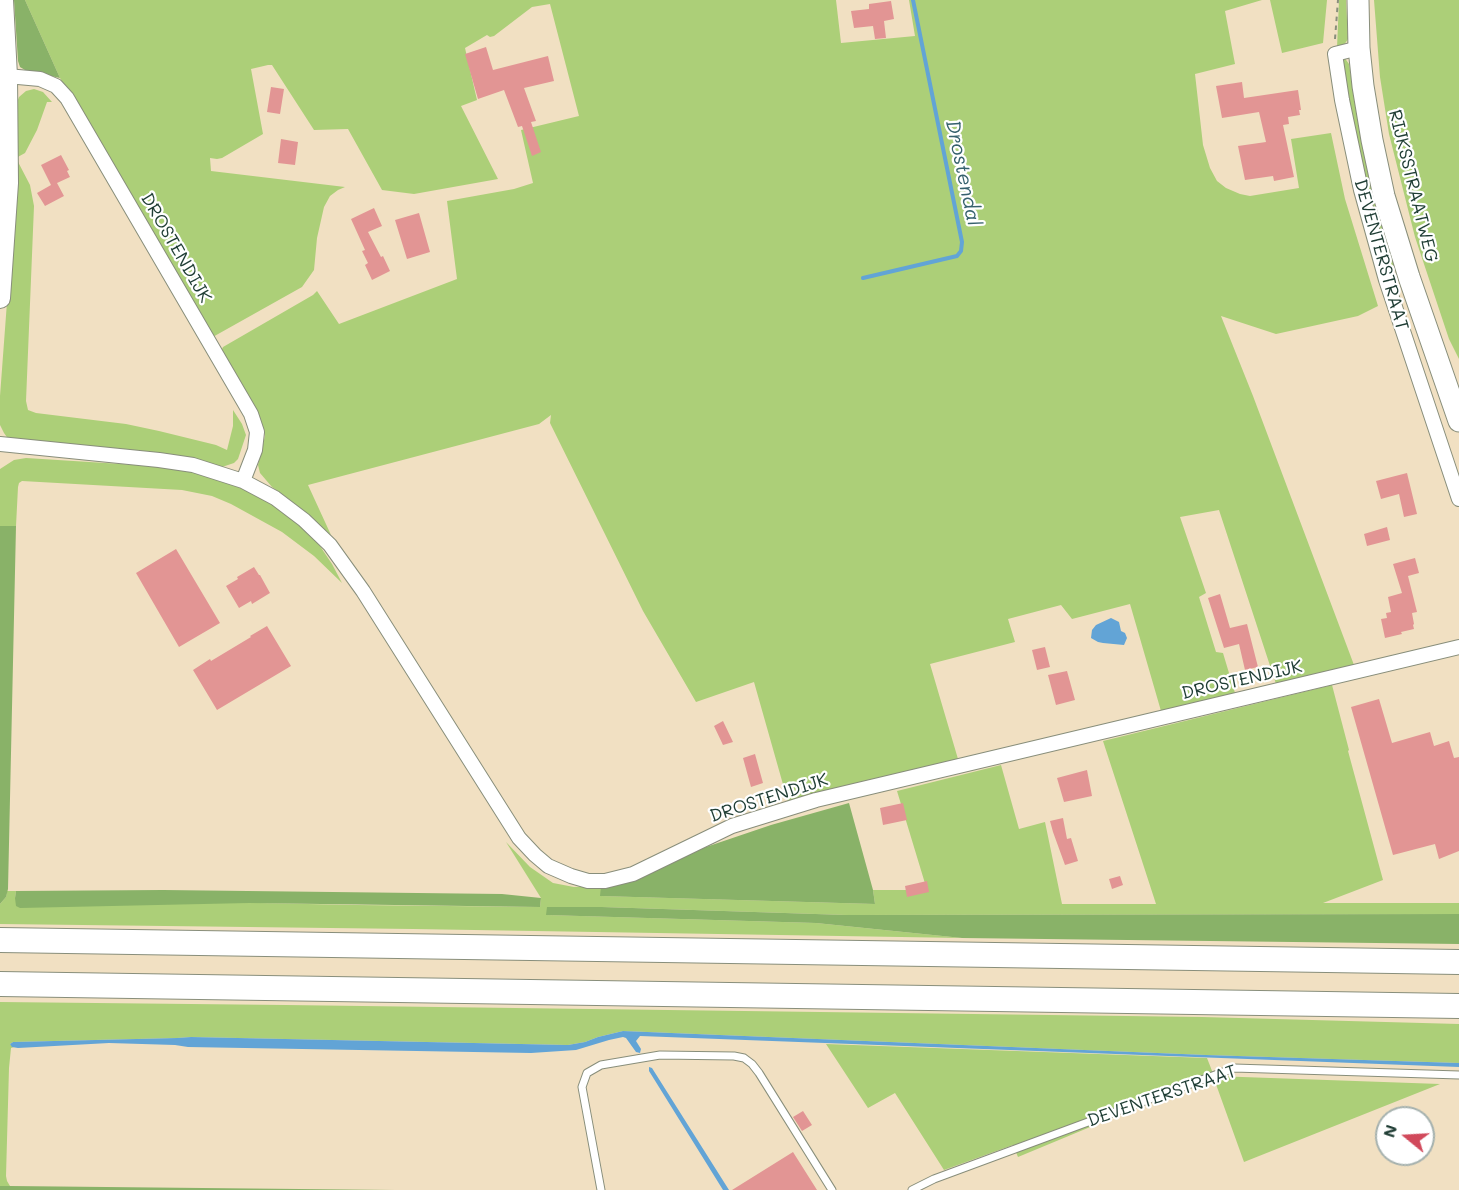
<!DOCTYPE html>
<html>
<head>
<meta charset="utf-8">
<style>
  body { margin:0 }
  #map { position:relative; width:1459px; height:1190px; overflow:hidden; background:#f1e0c2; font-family:Mali,sans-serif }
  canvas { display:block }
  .north { position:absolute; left:1375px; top:1106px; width:60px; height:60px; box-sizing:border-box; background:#fff; border:2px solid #a5b1ae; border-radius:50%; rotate:288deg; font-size:16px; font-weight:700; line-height:24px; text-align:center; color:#1f3d34 }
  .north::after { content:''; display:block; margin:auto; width:21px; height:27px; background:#d1495b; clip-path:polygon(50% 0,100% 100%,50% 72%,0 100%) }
</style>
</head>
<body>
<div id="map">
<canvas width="1459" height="1190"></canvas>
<div class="north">N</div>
</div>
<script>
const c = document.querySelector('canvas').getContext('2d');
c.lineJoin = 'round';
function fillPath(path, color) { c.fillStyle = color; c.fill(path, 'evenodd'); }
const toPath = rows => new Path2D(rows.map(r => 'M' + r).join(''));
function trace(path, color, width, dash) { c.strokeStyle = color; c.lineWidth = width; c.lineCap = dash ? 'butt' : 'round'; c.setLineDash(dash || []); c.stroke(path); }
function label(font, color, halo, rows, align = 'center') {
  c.font = font + ' Mali,sans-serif'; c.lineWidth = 4.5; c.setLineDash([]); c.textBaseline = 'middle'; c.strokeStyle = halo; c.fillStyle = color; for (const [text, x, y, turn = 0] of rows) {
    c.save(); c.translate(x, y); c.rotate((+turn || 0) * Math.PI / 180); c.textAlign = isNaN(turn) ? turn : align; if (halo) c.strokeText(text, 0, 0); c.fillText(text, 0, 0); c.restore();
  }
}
fillPath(toPath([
  [25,0,836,0,841,43,915,36,909,0,1262,0,1225,11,1235,64,1195,74,1203,145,1210,168,1217,181,1226,188,1240,194,1250,196,1299,188,1291,139,1331,133,1345,199,1378,306,1358,316,1276,334,1221,316,1253,396,1354,665,1276,684,1219,510,1180,517,1206,593,1199,597,1216,652,1223,653,1235,693,1161,711,1130,604,1072,619,1061,605,1008,619,1015,642,930,664,958,759,788,802,754,682,696,702,643,611,550,423,551,415,539,424,308,485,331,535,290,500,272,487,260,473,258,465,265,436,264,429,220,353,223,347,313,295,317,291,339,324,457,279,447,201,514,189,533,183,521,130,579,116,550,4,532,7,494,36,490,37,487,35,465,48,477,100,461,106,498,179,414,194,382,190,348,129,314,130,272,65,268,65,251,69,263,134,222,158,217,159,210,158,211,171,345,187,338,190,330,196,324,207,317,238,314,270,302,287,211,338,60,78],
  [1270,0,1327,0,1323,43,1282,53],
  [1339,0,1346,0,1348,39,1344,45,1337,48],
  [1374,0,1459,0,1459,359,1449,339,1415,237,1389,134,1380,77],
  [1344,57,1349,64,1356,106,1396,264,1388,270,1368,201,1340,58],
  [34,89,43,92,52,102,47,102,37,130,25,153,16,158,30,185,34,206,26,401,28,410,36,413,126,424,159,431,216,445,227,450,233,426,233,410,242,424,246,435,238,459,234,463,222,467,208,464,9,440,4,433,0,425,0,396,12,235,16,105,19,97,26,91],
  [26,458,153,466,192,472,234,483,288,512,318,543,332,564,342,583,314,556,282,532,231,504,212,496,182,490,22,481,19,483,18,487,16,526,0,526,0,469,14,460],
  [1332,685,1349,750,1348,751,1383,880,1323,903,1459,903,1459,914,846,915,602,907,548,907,547,915,816,923,962,938,413,929,0,924,0,904,6,897,7,891,16,891,15,898,357,905,540,907,541,898,506,842,530,867,553,883,574,887,601,886,601,896,875,904,873,890,927,890,897,791,1001,765,1019,829,1045,822,1062,904,1156,904,1103,741],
  [0,1002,286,1005,1202,1017,1459,1024,1459,1063,1206,1055,623,1031,598,1037,585,1042,568,1045,191,1037,177,1038,13,1042,10,1044,14,1047,11,1048,9,1068,6,1176,7,1181,10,1186,0,1186],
  [826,1044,1207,1058,1214,1076,1440,1084,1244,1162,1213,1076,1018,1157,1013,1145,944,1170,895,1093,868,1108]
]), '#accf78');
fillPath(toPath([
  [14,0,25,0,60,78,25,70,20,67,18,61],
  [0,526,16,526,8,889,6,897,0,904],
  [849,803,873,890,875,904,600,896,601,886,638,875,703,848,771,825],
  [163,890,502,894,541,898,540,907,249,903,20,908,16,906,15,898,16,891],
  [547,907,602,907,846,915,1459,914,1459,944,962,938,816,923,546,915],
  [0,1186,10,1186,395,1190,0,1190]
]), '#89b268');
fillPath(toPath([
  [1111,618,1119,622,1121,631,1125,633,1127,638,1124,645,1103,643,1098,642,1091,638,1092,630,1096,625],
  [623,1031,1206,1055,1459,1063,1459,1067,640,1036,636,1041,641,1049,640,1053,636,1052,626,1038,623,1037,609,1040,576,1050,531,1053,188,1047,175,1045,109,1043,18,1048,12,1047,10,1044,13,1042,177,1038,191,1037,568,1045,585,1042,598,1037],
  [649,1067,652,1068,729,1190,723,1190,649,1071]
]), '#62a4d6');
trace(toPath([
  [863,278,957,256,961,251,962,242,913,0]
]), '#62a4d6', 4);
fillPath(toPath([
  [891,1,894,19,884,21,886,38,875,39,873,26,854,28,851,11,869,9,869,4],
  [486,47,493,70,548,56,554,81,524,88,536,121,531,122,541,152,532,156,522,126,518,127,504,90,478,99,465,54],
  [1242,82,1244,98,1298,90,1301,110,1299,110,1300,115,1288,117,1289,124,1283,125,1294,177,1274,181,1273,176,1245,180,1238,146,1266,142,1259,112,1222,118,1216,86],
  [271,87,284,89,280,114,267,112],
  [281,139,298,142,295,165,278,163],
  [61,155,69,170,67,171,70,177,57,183,64,196,45,206,37,193,51,185,41,165],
  [374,208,382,226,368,232,381,257,383,256,390,271,372,280,365,265,368,263,362,251,365,250,351,219],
  [419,213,430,252,407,259,395,220],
  [1407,473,1417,514,1404,517,1399,494,1381,499,1376,481],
  [1387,527,1390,540,1367,546,1364,534],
  [176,549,220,623,179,647,136,573],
  [1415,558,1419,573,1408,576,1417,612,1412,613,1414,624,1413,625,1414,629,1401,632,1402,634,1385,638,1381,619,1387,618,1386,613,1391,612,1388,597,1402,593,1393,564],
  [254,567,259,575,260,575,270,593,252,604,251,601,239,608,226,586,238,579,237,577],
  [1220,594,1230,628,1247,624,1258,667,1245,670,1239,644,1224,648,1208,598],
  [267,626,291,666,217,710,193,670,210,659,211,661,251,637,250,636],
  [1045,647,1050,667,1037,670,1032,650],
  [1067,671,1075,700,1056,705,1048,675],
  [1379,699,1392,743,1430,732,1434,746,1449,741,1454,758,1459,757,1459,851,1439,859,1435,844,1393,855,1351,707],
  [723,721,733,742,723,745,714,726],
  [755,754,763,783,751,787,743,758],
  [1087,770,1092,796,1064,802,1057,778],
  [903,803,907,820,883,825,880,808],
  [1063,818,1067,839,1071,838,1078,861,1065,865,1053,832,1050,821],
  [1120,876,1123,885,1112,889,1109,879],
  [927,881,929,892,907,897,905,886],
  [803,1111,812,1125,802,1131,793,1117],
  [793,1152,817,1190,732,1190]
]), '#e29594');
const lane = toPath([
  [601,1190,582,1087,587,1073,601,1065,660,1055,734,1056,744,1058,752,1064,759,1073,832,1190],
  [912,1190,934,1179,1234,1068,1459,1075]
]);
const street = toPath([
  [1359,48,1335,54,1342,100,1361,190,1386,280,1459,499],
  [7,76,40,79,56,86,67,98,251,414,257,432,255,450,243,481],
  [0,444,159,460,193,465,243,481,275,498,304,520,330,545,363,591,519,838,535,855,548,866,571,876,588,881,605,881,633,874,732,826,816,800,1459,647]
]);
const secondary = toPath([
  [0,298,8,183,7,76,3,0]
]);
const primary = toPath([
  [1358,0,1359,48,1363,86,1372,140,1384,196,1409,277,1459,421]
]);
const highway = toPath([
  [0,940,1459,962],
  [0,984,1459,1006]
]);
trace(lane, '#888e7b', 9);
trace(street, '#888e7b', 16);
trace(secondary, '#888e7b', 22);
trace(primary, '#888e7b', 23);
trace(highway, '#888e7b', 26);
trace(toPath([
  [1335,39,1338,0]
]), '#888e7b', 2, [4.5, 4.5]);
trace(lane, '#fff', 7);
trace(street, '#fff', 14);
trace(secondary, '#fff', 20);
trace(primary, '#fff', 21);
trace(highway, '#fff', 24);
label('18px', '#1f3d34', '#fff', [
  ["RIJKSSTRAATWEG",1413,186,76],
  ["DROSTENDIJK",176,248,60],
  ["DEVENTERSTRAAT",1381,255,74],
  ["DROSTENDIJK",1242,680,-13],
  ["DROSTENDIJK",769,798,-18],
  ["DEVENTERSTRAAT",1162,1096,-19]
]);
label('italic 20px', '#36616d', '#fff', [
  ["Drostendal",963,173,78]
]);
</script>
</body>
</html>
